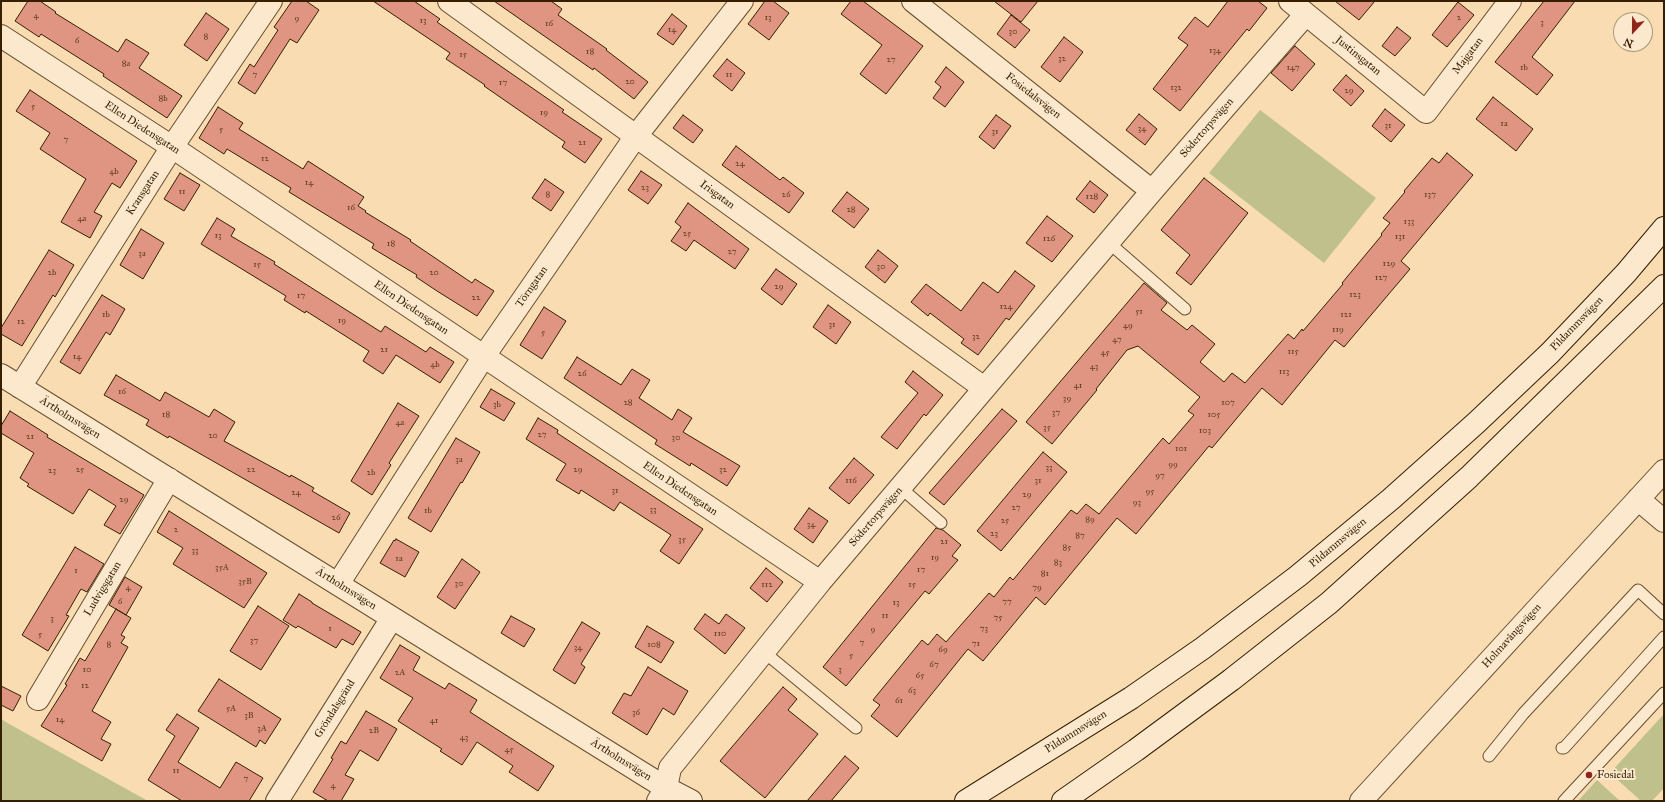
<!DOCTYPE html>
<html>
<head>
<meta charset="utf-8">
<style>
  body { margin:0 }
  #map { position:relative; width:1665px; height:802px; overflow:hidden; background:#f9dcb2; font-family:"IM FELL Great Primer",serif }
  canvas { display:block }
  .frame { position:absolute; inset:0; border:2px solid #361f01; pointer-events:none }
  .north { position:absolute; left:1613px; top:12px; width:40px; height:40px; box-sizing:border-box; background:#fbe8cd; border:1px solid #ac987b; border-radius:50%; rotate:202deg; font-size:11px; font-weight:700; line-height:16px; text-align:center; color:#361f01 }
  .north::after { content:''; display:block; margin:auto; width:14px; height:18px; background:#8f2418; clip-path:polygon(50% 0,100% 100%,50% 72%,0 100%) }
</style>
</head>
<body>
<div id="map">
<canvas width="1665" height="802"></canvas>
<div class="frame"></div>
<div class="north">N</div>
</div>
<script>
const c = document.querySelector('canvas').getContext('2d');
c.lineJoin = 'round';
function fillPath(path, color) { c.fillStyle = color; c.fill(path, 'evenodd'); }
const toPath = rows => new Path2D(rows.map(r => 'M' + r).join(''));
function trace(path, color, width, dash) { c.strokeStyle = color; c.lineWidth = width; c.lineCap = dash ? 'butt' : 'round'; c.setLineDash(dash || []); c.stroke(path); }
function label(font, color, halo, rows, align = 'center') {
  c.font = font + ' "IM FELL Great Primer",serif'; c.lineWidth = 4; c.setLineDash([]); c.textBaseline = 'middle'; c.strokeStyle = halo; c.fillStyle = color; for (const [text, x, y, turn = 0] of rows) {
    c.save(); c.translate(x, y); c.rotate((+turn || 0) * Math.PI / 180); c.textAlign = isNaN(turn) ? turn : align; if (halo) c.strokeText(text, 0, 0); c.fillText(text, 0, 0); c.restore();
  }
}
fillPath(toPath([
  [1260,110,1376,198,1324,263,1209,173],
  [1664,714,1664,788,1652,801,1641,801,1610,773],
  [1,719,11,725,148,801,1,801],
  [1597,780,1620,801,1578,801]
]), '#bfc08c');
const building = toPath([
  [28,1,40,1,56,12,55,13,118,52,126,39,149,53,139,68,182,96,167,118,103,76,104,74,41,34,39,37,15,21,28,1],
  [292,1,306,1,319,10,297,43,290,39,255,94,238,83,250,64,254,67,278,30,274,27,292,1],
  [373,1,414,1,440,19,437,22,564,110,562,112,602,139,585,163,562,147,565,142,484,86,485,85,446,59,450,53,373,1],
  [494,1,551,1,562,9,558,15,607,49,606,50,648,82,634,99,594,68,593,70,494,1],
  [765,1,773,1,789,13,769,40,748,24,765,1],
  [851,1,863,1,923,46,886,94,860,74,882,45,841,14,851,1],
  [994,1,1038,1,1021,22,994,1],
  [1228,1,1258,1,1267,8,1249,31,1247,29,1180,111,1153,89,1188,45,1178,38,1195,17,1208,27,1228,1],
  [1335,1,1375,1,1359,20,1335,1],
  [1544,1,1575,1,1532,57,1553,75,1537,95,1495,62,1544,1],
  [1458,2,1474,15,1447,47,1432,35,1458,2],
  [206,13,229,29,207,61,184,45,206,13],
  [672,14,687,26,673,45,657,34,672,14],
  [1011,15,1030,30,1015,48,997,34,1011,15],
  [1397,27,1411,38,1395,56,1382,46,1397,27],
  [1064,37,1083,52,1060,82,1041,67,1064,37],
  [1295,46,1315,64,1292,91,1271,73,1295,46],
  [727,59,745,73,732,91,713,76,727,59],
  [946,67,964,82,945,107,933,98,941,87,935,82,946,67],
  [1346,75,1364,91,1351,106,1333,90,1346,75],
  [30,90,137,161,120,188,112,183,94,212,102,216,90,238,61,222,86,179,40,149,50,133,16,111,30,90],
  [1493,97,1533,129,1516,151,1476,119,1493,97],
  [218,107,243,123,239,129,303,169,308,161,364,197,358,206,366,211,365,212,411,240,410,241,472,283,475,279,494,291,477,316,437,291,416,277,417,275,372,248,374,244,289,192,291,188,227,149,224,154,199,138,218,107],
  [1385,109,1405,125,1391,142,1372,126,1385,109],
  [1139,114,1157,129,1145,145,1126,130,1139,114],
  [683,115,703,130,693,143,673,128,683,115],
  [996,115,1011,126,994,149,979,137,996,115],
  [736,146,780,180,783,177,804,193,789,213,722,165,736,146],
  [1447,153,1473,175,1401,261,1410,269,1344,347,1335,340,1282,405,1262,388,1212,448,1209,446,1136,534,1117,518,1045,605,1036,597,983,661,968,649,897,737,871,716,880,705,873,700,922,640,928,645,937,634,946,642,989,593,994,597,1010,577,1013,580,1071,510,1077,514,1086,504,1099,514,1163,438,1169,444,1194,415,1188,411,1200,397,1138,346,1127,350,1096,389,1097,390,1052,444,1026,422,1144,283,1167,303,1161,310,1187,330,1192,325,1215,344,1200,362,1224,382,1232,373,1245,383,1288,334,1294,339,1302,329,1303,331,1343,284,1342,283,1382,235,1381,234,1390,223,1383,218,1405,192,1404,191,1432,158,1439,163,1447,153],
  [641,171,662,185,648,204,628,190,641,171],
  [180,173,200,185,184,211,164,199,180,173],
  [1204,178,1248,213,1191,285,1176,273,1190,255,1161,230,1204,178],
  [545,179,564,192,551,211,532,198,545,179],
  [1090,181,1108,195,1094,213,1076,199,1090,181],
  [847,192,869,209,854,228,832,211,847,192],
  [688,203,749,249,735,269,694,240,686,251,671,241,681,227,675,222,688,203],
  [1047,216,1073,236,1052,262,1026,243,1047,216],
  [217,218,235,229,231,236,275,262,274,264,381,332,385,326,426,352,430,347,454,362,440,383,396,355,383,374,363,361,369,351,306,311,305,313,284,300,286,296,201,244,217,218],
  [141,229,164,243,143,279,120,265,141,229],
  [49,250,74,265,55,297,53,295,22,346,1,334,1,328,49,250],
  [878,250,898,266,885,283,865,267,878,250],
  [776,269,797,284,782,305,761,289,776,269],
  [1015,271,1035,286,1009,320,1006,318,978,355,961,343,964,339,930,313,928,316,911,302,926,284,961,311,983,282,998,293,1015,271],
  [102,295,125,309,110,335,106,332,80,374,60,362,102,295],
  [828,305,851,322,836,344,813,327,828,305],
  [544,307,566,321,542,359,520,345,544,307],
  [577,357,621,385,632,369,650,380,639,398,672,420,678,409,692,418,683,432,740,466,727,486,691,463,690,466,655,444,657,440,564,378,577,357],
  [913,371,943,395,926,416,924,414,897,449,881,437,918,393,905,382,913,371],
  [116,375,160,401,165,392,209,417,214,409,235,422,224,441,290,477,291,475,314,488,312,491,350,513,339,533,169,436,168,438,146,425,149,420,104,395,116,375],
  [491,389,515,403,504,421,480,407,491,389],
  [398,403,419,416,389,463,391,465,372,495,351,481,398,403],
  [1002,409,1017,421,944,505,929,493,1002,409],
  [10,411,48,435,47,437,144,495,120,534,104,525,116,506,89,489,73,514,27,486,29,484,20,478,34,453,1,433,1,426,10,411],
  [538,418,558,430,557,433,703,529,679,564,660,551,671,535,620,502,614,511,581,490,579,494,556,480,566,464,526,439,538,418],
  [456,438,480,452,462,483,461,482,431,532,408,518,456,438],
  [1043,452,1067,472,1001,551,977,531,1043,452],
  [854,458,874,475,849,504,829,488,854,458],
  [809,508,828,521,813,543,794,529,809,508],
  [169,511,267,573,244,608,173,564,183,548,157,532,169,511],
  [936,528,943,530,961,545,952,556,958,560,929,594,925,591,846,686,823,667,936,528],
  [396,539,419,552,405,577,380,563,394,540,395,541,396,539],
  [75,547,104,564,87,592,81,589,66,615,69,616,48,651,22,635,75,547],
  [462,559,480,572,455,609,437,597,462,559],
  [766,568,783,582,767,602,750,588,766,568],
  [125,577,142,587,126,615,109,605,125,577],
  [299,594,312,602,312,603,361,632,353,645,342,639,336,648,298,626,296,628,283,620,299,594],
  [258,606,289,626,261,670,230,651,258,606],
  [116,609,131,618,121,635,125,637,121,643,128,647,92,711,111,722,101,739,111,744,102,761,41,726,67,685,65,684,80,658,85,661,116,609],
  [705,614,719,624,726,614,745,628,725,654,694,629,705,614],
  [511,616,535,629,524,647,501,633,511,616],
  [582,622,600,633,581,664,585,667,575,684,553,670,582,622],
  [647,626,674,642,661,663,635,647,647,626],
  [400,645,420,657,413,670,445,689,449,683,477,700,470,712,554,766,538,791,509,772,513,766,477,742,462,765,440,751,442,749,398,721,413,698,380,678,400,645],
  [648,667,688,691,674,715,663,708,647,735,612,713,624,693,631,696,648,667],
  [219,679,281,719,265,744,260,740,256,747,198,711,219,679],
  [1,686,21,696,13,711,1,705,1,686],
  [783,687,797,699,788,710,818,734,765,798,720,761,783,687],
  [366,711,397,729,378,761,360,750,345,775,354,779,341,801,328,801,313,792,333,759,331,758,341,741,346,744,366,711],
  [177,714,199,728,178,762,220,788,236,762,263,778,249,801,182,801,148,780,175,736,166,730,177,714],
  [845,756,859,768,831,801,807,801,845,756]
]);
fillPath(building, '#df9582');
trace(building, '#361f01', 1);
const service = toPath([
  [1108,242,1185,309],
  [901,488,941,523],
  [764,652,856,728],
  [1562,748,1564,748,1664,637],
  [1489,756,1523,714,1638,590,1664,614],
  [1564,801,1664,693]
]);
const minor = toPath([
  [449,1,984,388],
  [913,1,1152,191],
  [1290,1,1426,112,1510,1],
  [1,36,172,147,820,582],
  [1,375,666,788,691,801],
  [20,387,172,147,271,1],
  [1638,499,1664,521],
  [338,584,484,356,636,136,742,1],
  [38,699,169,479],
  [277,801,392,618],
  [658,801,666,788,670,768,820,582,1152,191,1306,14],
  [1361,801,1664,471]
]);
const secondary = toPath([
  [966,801,1131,698,1203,648,1298,576,1391,499,1476,423,1550,353,1626,273,1664,228],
  [1063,801,1136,750,1231,680,1329,603,1469,477,1664,286]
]);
trace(service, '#674e2d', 13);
trace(minor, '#674e2d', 24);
trace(secondary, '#361f01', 24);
trace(service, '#fbe8cd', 11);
trace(minor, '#fbe8cd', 22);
trace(secondary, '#fbe8cd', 22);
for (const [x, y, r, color] of [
  [1589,775,4,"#8f2418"]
]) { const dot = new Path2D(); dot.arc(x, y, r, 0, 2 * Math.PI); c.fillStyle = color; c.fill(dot); trace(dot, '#fbe8cd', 1.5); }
label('9px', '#603c21', null, [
  ["4",36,16],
  ["13",768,18],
  ["2",1459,18],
  ["9",297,19],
  ["13",423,21],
  ["3",1542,23],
  ["16",549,24],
  ["14",672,30],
  ["30",1013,32],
  ["8",206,37],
  ["6",77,41],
  ["134",1215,51],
  ["18",590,52],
  ["15",463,55],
  ["32",1062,59],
  ["27",891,60],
  ["8a",126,64],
  ["147",1293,68],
  ["1b",1524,68],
  ["7",255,75],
  ["11",729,75],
  ["20",630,82],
  ["17",503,83],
  ["132",1176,88],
  ["29",1349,91],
  ["8b",163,99],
  ["5",33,107],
  ["19",544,113],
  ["1a",1504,124],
  ["31",1388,126],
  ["34",1142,129],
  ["5",221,130],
  ["31",995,132],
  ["7",66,140],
  ["21",582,143],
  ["12",265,159],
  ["24",740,164],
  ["4b",114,172],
  ["14",309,183],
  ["23",645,188],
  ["11",182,192],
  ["8",548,195],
  ["26",786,195],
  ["137",1430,195],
  ["128",1092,197],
  ["16",351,208],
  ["28",851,210],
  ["4a",82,219],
  ["133",1409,222],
  ["25",687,234],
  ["13",218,236],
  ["131",1400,237],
  ["126",1049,239],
  ["18",391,244],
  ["27",732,252],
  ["3a",142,254],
  ["129",1389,264],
  ["15",257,265],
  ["30",881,267],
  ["2b",52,273],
  ["20",434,273],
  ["127",1381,278],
  ["29",779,287],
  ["123",1355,295],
  ["17",301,296],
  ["22",476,298],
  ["124",1006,307],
  ["51",1139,312],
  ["1b",106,315],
  ["121",1346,315],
  ["19",342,321],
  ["12",21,322],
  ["31",832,325],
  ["49",1128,326],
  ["119",1338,330],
  ["5",543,333],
  ["32",976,337],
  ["47",1117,340],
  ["21",384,350],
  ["115",1293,352],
  ["45",1105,353],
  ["14",77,357],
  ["4b",435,365],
  ["43",1094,367],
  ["113",1284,372],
  ["26",582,374],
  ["41",1078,386],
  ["16",122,392],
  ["39",1067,399],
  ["28",628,403],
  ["107",1228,403],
  ["3b",497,405],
  ["37",1056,413],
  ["18",166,415],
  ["105",1214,415],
  ["4a",400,423],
  ["35",1047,428],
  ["103",1205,431],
  ["27",542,435],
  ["20",213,436],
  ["21",30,437],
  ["30",676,438],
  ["101",1181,449],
  ["3a",459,460],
  ["99",1173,465],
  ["33",1049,468],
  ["25",80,470],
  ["22",251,470],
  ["29",578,470],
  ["32",723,470],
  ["23",52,471],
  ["2b",371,473],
  ["97",1160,476],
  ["116",851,481],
  ["31",1038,481],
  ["31",615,491],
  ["95",1150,492],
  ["24",296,493],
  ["29",1027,495],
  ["29",124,500],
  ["93",1137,503],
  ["27",1016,508],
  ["33",653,510],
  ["1b",428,511],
  ["26",336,518],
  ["89",1090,520],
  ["25",1005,521],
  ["34",811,525],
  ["2",176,530],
  ["23",994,534],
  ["87",1080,536],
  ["35",682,540],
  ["21",944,542],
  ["85",1067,548],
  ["33",195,551],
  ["19",935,558],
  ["1a",399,559],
  ["83",1058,563],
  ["35A",222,568],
  ["17",921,570],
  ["1",76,571],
  ["81",1045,574],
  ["35B",245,582],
  ["30",459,584],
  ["112",767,585],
  ["15",912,585],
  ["4",128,588],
  ["79",1037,588],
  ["6",120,602],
  ["77",1007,602],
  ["13",896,603],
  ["11",885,616],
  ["75",998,618],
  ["3",52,619],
  ["1",330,629],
  ["73",984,629],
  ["9",873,630],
  ["110",720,634],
  ["5",40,635],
  ["37",254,641],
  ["7",862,643],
  ["71",976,644],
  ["8",109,645],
  ["108",654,645],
  ["34",578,648],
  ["69",943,650],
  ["5",851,656],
  ["67",934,665],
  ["10",87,670],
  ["3",840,670],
  ["2A",400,673],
  ["65",920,676],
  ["12",85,686],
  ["63",912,691],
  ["61",899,701],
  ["5A",231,709],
  ["36",636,713],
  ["3B",249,716],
  ["14",60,720],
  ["41",434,721],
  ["3A",262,729],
  ["2B",374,731],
  ["43",464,738],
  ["45",509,750],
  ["11",176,771],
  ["7",246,779],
  ["4",333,786]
]);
label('11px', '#361f01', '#fbe8cd', [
  ["Justinsgatan",1358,56,39],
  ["Majgatan",1468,56,-53],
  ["Fosiedalsvägen",1033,96,38],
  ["Ellen Diedensgatan",142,128,33],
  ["Södertorpsvägen",1207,128,-49],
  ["Kransgatan",143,193,-57],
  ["Irisgatan",717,195,36],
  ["Törngatan",532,287,-55],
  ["Ellen Diedensgatan",411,308,34],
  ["Pildammsvägen",1577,324,-46],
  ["Ärtholmsvägen",70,418,32],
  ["Ellen Diedensgatan",680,489,34],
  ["Södertorpsvägen",876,517,-49],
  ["Pildammsvägen",1338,543,-40],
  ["Ludvigsgatan",103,589,-59],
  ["Ärtholmsvägen",346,589,32],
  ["Holmavångsvägen",1512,636,-48],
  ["Gröndalsgränd",335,709,-58],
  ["Pildammsvägen",1076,732,-32],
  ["Ärtholmsvägen",621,760,32]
]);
label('11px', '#361f01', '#fbe8cd', [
  ["Fosiedal",1597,775]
], 'left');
</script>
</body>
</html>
